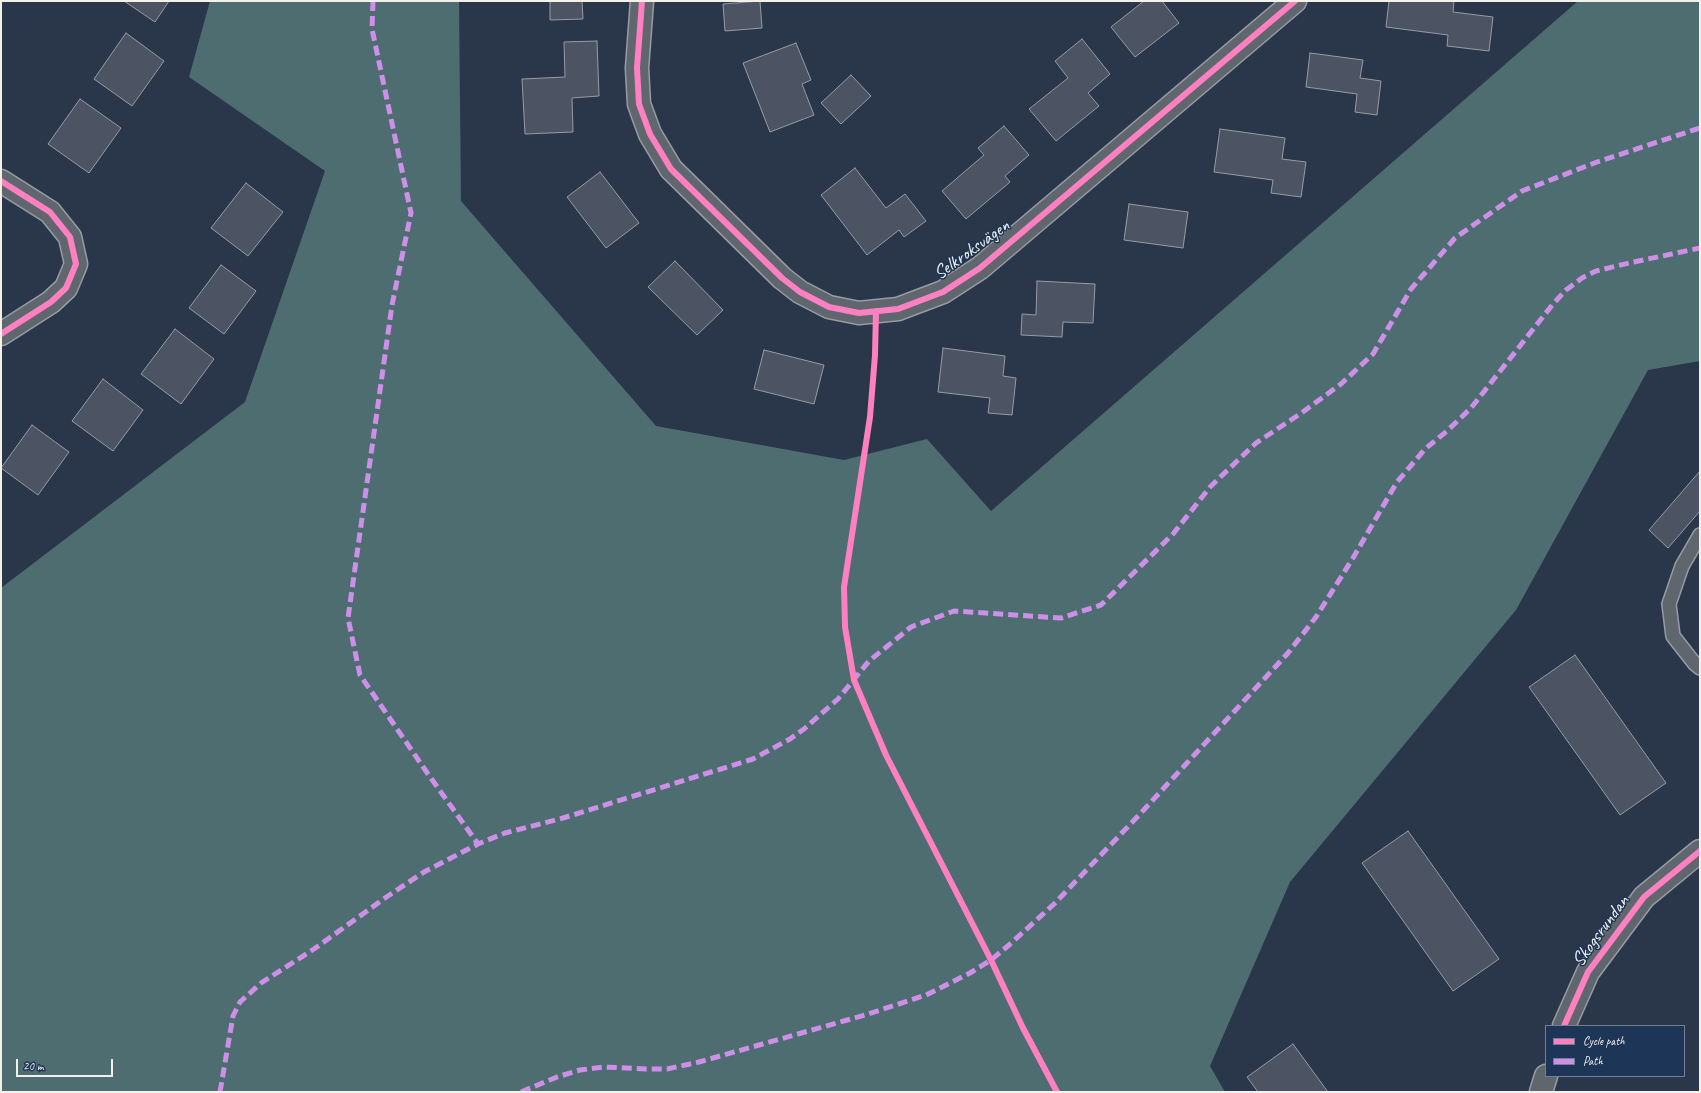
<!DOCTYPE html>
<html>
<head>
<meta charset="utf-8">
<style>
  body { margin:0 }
  #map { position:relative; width:1701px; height:1093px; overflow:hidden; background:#2a374a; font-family:Caveat,sans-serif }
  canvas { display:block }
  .frame { position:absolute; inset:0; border:2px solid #f4f1e8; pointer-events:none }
  .legend { position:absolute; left:1545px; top:1025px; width:140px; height:52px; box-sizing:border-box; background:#1d3557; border:1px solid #738091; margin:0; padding:5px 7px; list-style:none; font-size:12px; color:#f4f1e8 }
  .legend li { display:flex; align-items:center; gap:8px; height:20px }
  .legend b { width:20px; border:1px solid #738091 }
  .scale { position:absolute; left:16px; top:1059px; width:97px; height:18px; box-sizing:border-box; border:2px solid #f4f1e8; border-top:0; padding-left:5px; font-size:12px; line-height:14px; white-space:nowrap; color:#f4f1e8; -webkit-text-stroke:3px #1d3557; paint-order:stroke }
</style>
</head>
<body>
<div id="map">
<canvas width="1701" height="1093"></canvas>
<div class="frame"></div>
<ul class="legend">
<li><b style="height:5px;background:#ff80c0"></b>Cycle path</li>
<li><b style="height:5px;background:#ce8fe9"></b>Path</li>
</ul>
<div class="scale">20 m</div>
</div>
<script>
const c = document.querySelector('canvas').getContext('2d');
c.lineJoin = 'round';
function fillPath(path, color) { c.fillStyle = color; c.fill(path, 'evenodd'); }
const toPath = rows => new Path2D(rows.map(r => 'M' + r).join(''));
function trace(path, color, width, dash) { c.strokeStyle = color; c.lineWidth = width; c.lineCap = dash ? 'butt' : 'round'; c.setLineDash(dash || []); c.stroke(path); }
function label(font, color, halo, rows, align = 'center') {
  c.font = font + ' Caveat,sans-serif'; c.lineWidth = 3; c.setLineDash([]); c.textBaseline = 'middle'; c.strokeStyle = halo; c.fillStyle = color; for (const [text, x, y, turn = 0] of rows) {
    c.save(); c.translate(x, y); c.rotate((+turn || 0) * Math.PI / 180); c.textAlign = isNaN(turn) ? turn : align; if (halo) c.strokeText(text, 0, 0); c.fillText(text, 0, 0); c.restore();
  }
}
fillPath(toPath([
  [210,1,459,1,461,201,656,426,844,460,927,439,991,511,1578,1,1700,1,1700,361,1648,370,1516,610,1290,882,1210,1066,1225,1092,1,1092,1,588,245,402,325,171,189,77]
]), '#4d6d70');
const building = toPath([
  [124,1,169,1,155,22,124,1],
  [550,1,582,1,583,19,550,20,550,1],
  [760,1,762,28,725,31,723,4,760,1],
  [1144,1,1162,1,1179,23,1135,57,1111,27,1144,1],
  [1389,1,1454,1,1453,12,1493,17,1489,51,1447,46,1448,35,1386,27,1389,1],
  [126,33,164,61,132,106,94,79,126,33],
  [1082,39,1110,74,1088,93,1099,106,1056,141,1029,109,1068,78,1055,61,1082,39],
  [597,41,599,96,572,98,573,132,525,134,522,79,565,77,564,42,597,41],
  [796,43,811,80,802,84,814,115,770,132,743,63,796,43],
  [1310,53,1363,60,1360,78,1381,81,1377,115,1355,112,1357,94,1306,87,1310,53],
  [851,75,871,96,841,124,821,103,851,75],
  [80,99,121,128,89,173,48,144,80,99],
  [1004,126,1029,155,1005,176,1010,182,966,219,942,191,984,155,978,148,1004,126],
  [1220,129,1285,138,1282,159,1306,162,1301,197,1271,193,1273,180,1214,172,1220,129],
  [855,168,886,208,905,194,926,221,904,237,899,230,867,255,821,195,855,168],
  [600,172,639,223,606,248,567,197,600,172],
  [246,183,283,212,248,256,211,228,246,183],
  [1129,204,1188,212,1183,248,1124,240,1129,204],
  [675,261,723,310,697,335,648,287,675,261],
  [221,265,256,291,224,334,189,308,221,265],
  [1037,281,1095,284,1093,323,1063,322,1062,337,1021,335,1022,314,1036,315,1037,281],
  [175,329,214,359,181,404,141,374,175,329],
  [943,348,1005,356,1003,376,1016,378,1012,415,988,413,990,398,938,392,943,348],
  [764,350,824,365,814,404,754,389,764,350],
  [103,379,143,410,113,451,72,421,103,379],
  [32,425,69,452,38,495,1,468,32,425],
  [1700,471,1700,511,1668,548,1649,530,1700,471],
  [1575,655,1666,783,1620,815,1529,687,1575,655],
  [1408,831,1499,959,1453,991,1362,863,1408,831],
  [1293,1044,1328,1092,1258,1092,1247,1077,1293,1044]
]);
fillPath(building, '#4c5464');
trace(building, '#979ca3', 1);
const lane = toPath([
  [1700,535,1682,566,1669,604,1673,636,1695,664,1700,668]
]);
const street = toPath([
  [642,1,637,68,639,104,650,134,671,169,782,278,800,292,829,307,859,313,898,309,943,292,980,268,1295,1],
  [1,181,50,212,70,237,76,264,66,288,51,302,1,334],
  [1564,1026,1588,972,1644,897,1700,851],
  [1541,1092,1546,1076]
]);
trace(lane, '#979ca3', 16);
trace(street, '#979ca3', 25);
trace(lane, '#60666e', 13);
trace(street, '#60666e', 22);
trace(toPath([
  [373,1,372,29,411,213,392,305,348,618,360,675,428,774,478,844],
  [220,1092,233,1016,240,1002,261,983,314,949,385,898,424,872,478,844,505,833,563,818,753,759,790,739,804,729,838,699,869,661,911,627,954,611,1061,618,1101,605,1173,534,1210,487,1256,443,1300,414,1341,384,1373,354,1411,289,1455,238,1522,191,1597,162,1700,128],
  [521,1092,557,1077,580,1070,604,1067,646,1069,667,1069,699,1062,865,1015,926,995,970,973,991,960,1009,945,1054,904,1140,814,1288,653,1316,617,1353,558,1397,482,1425,449,1447,431,1471,408,1553,304,1566,290,1582,278,1596,271,1629,263,1700,248]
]), '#ce8fe9', 5, [10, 5]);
trace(toPath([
  [642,1,637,68,639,104,650,134,671,169,782,278,800,292,829,307,859,313,898,309,943,292,980,268,1295,1],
  [1,181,50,212,70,237,76,264,66,288,51,302,1,334],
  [876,311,875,355,870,417,844,587,845,627,854,680,886,755,991,960,1023,1028,1057,1092],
  [1564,1026,1588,972,1644,897,1700,851]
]), '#ff80c0', 6);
label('19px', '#f4f1e8', '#1d3557', [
  ["Selkroksvägen",972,250,-36],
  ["Skogsrundan",1601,931,-54]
]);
</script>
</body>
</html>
